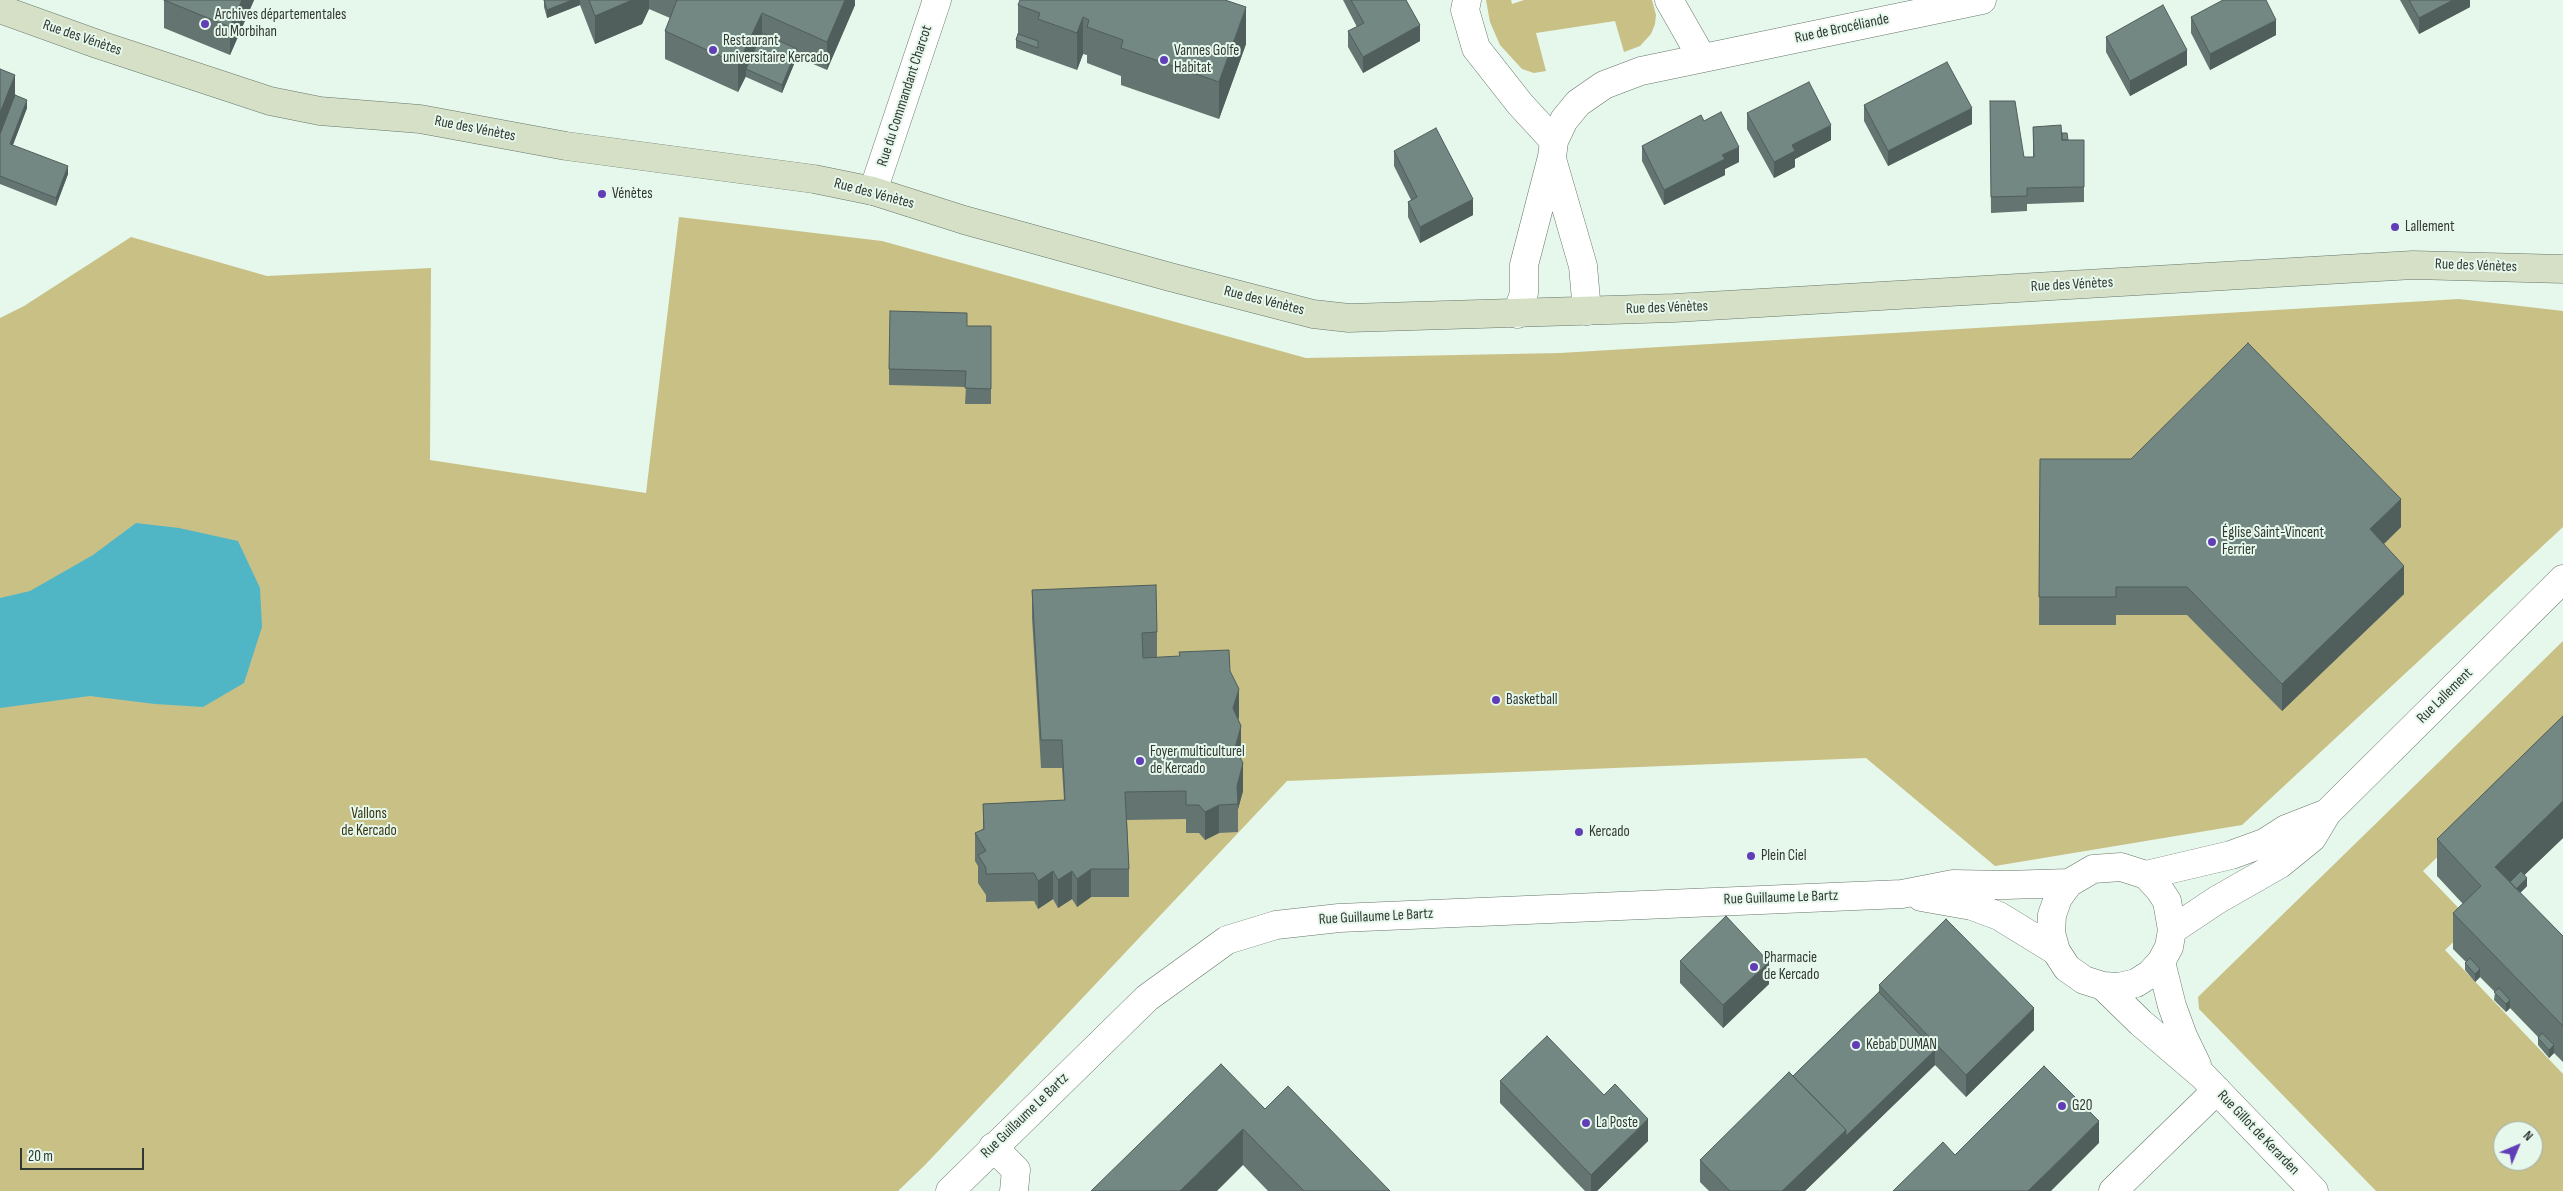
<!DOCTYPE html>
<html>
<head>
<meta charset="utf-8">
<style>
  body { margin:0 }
  #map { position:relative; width:2563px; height:1191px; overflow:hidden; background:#e6f7eb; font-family:"Sofia Sans Condensed",sans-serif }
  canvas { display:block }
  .north { position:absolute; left:2493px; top:1121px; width:50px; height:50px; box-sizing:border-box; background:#e6f7eb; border:1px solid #9eaba2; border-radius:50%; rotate:45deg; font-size:14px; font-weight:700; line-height:20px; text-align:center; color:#323934 }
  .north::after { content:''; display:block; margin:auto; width:18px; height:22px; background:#613eb7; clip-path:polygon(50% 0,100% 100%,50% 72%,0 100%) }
  .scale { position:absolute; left:20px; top:1148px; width:124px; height:22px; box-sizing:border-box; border:2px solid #323934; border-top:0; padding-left:6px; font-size:15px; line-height:18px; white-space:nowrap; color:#323934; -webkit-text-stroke:4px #e6f7eb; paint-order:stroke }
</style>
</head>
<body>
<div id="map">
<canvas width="2563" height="1191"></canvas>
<div class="north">N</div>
<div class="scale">20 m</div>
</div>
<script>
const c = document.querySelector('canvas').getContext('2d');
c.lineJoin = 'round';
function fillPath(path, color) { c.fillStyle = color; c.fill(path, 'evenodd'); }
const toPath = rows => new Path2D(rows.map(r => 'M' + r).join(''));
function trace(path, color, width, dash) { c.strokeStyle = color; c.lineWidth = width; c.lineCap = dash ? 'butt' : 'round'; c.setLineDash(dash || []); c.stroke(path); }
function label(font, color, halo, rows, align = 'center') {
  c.font = font + ' "Sofia Sans Condensed",sans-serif'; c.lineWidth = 4; c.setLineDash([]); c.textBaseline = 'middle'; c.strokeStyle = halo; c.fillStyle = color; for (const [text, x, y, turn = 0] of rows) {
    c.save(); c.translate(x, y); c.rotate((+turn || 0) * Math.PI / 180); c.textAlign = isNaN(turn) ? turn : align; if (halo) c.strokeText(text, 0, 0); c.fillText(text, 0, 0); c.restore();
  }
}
fillPath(toPath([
  [1486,0,1511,0,1512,4,1524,0,1652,0,1656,15,1655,24,1651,34,1640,46,1624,52,1615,21,1536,33,1546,71,1534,73,1522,69,1500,45,1490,22],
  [679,217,882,241,1306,358,1560,353,2459,299,2563,311,2563,527,2242,825,1995,866,1866,758,1287,781,925,1165,898,1191,0,1191,0,318,24,306,131,237,267,276,431,268,430,460,646,493],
  [2563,641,2563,735,2423,871,2473,923,2445,950,2563,1074,2563,1191,2376,1191,2199,1009,2198,997],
  [2503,1131,2533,1131,2533,1161,2503,1161]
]), '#c9c086');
fillPath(toPath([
  [136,523,179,528,238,541,260,588,262,627,244,683,203,707,155,704,90,696,0,708,0,598,30,591,93,555]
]), '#50b6c6');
const street = toPath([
  [1467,0,1465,10,1476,48,1520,104,1554,141],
  [1669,0,1702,58],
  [1552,159,1583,266,1587,311],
  [873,191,937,0],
  [1517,314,1524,293,1524,265,1552,157,1554,141,1564,120,1578,103,1604,85,1641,71,1982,0],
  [2146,875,2231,855,2264,843,2286,829,2327,813,2563,579],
  [1921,897,1972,906,1999,916,2056,951],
  [2172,930,2217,900,2280,864,2312,838,2327,813],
  [2161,962,2172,1006,2183,1036,2197,1065],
  [2103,986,2119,987,2136,983,2150,974,2161,962,2169,947,2172,930,2167,901,2159,889,2146,875,2121,867,2093,869,2069,883,2058,898,2052,915,2051,933,2056,951,2067,968,2084,980,2103,986,2141,1023,2202,1075,2314,1191],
  [993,1147,1016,1170,1014,1191],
  [950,1191,1147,998,1227,940,1276,925,1339,918,1902,894,1953,884,2006,885,2069,883],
  [2113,1191,2217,1090]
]);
const secondary = toPath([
  [0,9,100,45,270,101,320,111,420,119,566,146,814,179,873,191,964,220,1170,277,1313,314,1349,318,1674,308,2413,265,2563,269]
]);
trace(street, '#67766b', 29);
trace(secondary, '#67766b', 29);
trace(street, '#fff', 28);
trace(secondary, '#d5e0c6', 28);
fillPath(toPath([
  [164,0,254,0,230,55,164,28],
  [544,0,855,0,855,5,827,70,797,57,782,93,746,77,746,76,738,92,665,59,665,31,670,18,649,9,642,24,595,44,580,5,547,18,544,7],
  [1343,0,1406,0,1420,41,1363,73,1348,47,1348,31,1357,27],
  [2400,0,2470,0,2470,7,2419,34],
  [1018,5,1246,44,1219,119,1121,85,1121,76,1087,63,1087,55,1083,54,1077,70,1016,48,1016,40,1018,34],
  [2191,17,2276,35,2210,70,2191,33],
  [2106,37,2187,65,2130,96,2106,52],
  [0,69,15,95,27,108,13,145,68,174,56,206,0,184],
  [1990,101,2024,157,2033,157,2033,127,2062,133,2068,140,2084,140,2084,202,2027,204,2027,211,1991,213],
  [1864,105,1972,124,1888,166,1864,121],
  [1747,113,1831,140,1795,159,1795,167,1774,178,1747,129],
  [1704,121,1739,162,1725,169,1725,175,1664,205,1642,161,1642,146],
  [1394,151,1473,215,1420,243,1408,217,1408,202,1411,200,1394,166],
  [967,326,991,326,991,404,965,404,966,387,889,385,889,369],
  [2040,459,2401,527,2384,544,2404,594,2282,711,2187,615,2116,615,2116,625,2039,625],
  [1032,590,1157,632,1157,657,1230,671,1239,717,1238,719,1241,754,1240,757,1243,791,1238,809,1238,832,1219,833,1205,840,1199,833,1186,833,1186,819,1127,820,1129,869,1129,897,1091,897,1077,907,1072,899,1058,908,1053,899,1038,909,1034,901,986,902,986,895,978,883,978,866,975,861,975,833,983,829,983,804,1064,800,1062,768,1041,768,1032,618],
  [2563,716,2563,838,2524,875,2527,886,2520,893,2563,936,2563,1062,2554,1053,2549,1058,2538,1045,2538,1037,2510,1008,2506,1012,2494,1000,2495,992,2480,977,2475,982,2465,970,2465,963,2466,962,2453,949,2453,913,2463,904,2437,876,2437,839],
  [1680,961,1769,984,1723,1028,1680,983],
  [1879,985,2034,1030,1966,1097,1935,1065,1805,1191,1709,1191,1700,1182,1700,1160,1793,1076,1879,992],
  [1500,1081,1648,1141,1597,1191,1585,1191,1500,1103],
  [1265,1109,1390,1191,1268,1191,1243,1165,1091,1191]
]), '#637471');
fillPath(toPath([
  [242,0,254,0,230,55,230,27],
  [572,0,580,0,580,5,547,18,547,10],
  [632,0,649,0,649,9,642,24,595,44,595,16],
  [845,0,855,0,855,5,827,70,827,42],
  [2453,0,2470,0,2470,7,2419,34,2419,18],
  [1246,7,1246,44,1219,119,1219,82],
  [762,13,762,41,746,69,746,76,738,92,738,64],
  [1083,17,1083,54,1077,70,1077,33],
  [2276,20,2276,35,2210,70,2210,54],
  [1420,25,1420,41,1363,73,1363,57],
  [797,49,797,57,782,93,782,85],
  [2187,50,2187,65,2130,96,2130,81],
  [15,75,15,103,0,141,0,113],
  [27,100,27,108,10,152,10,144],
  [1972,108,1972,124,1888,166,1888,151],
  [1831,125,1831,140,1795,159,1795,167,1774,178,1774,162,1792,145],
  [1739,147,1739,162,1725,169,1725,175,1664,205,1664,190,1722,155],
  [68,166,68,174,56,206,56,198],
  [1473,199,1473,215,1420,243,1420,227],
  [2401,499,2401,527,2370,557,2370,529],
  [2404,566,2404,594,2282,711,2282,684],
  [1239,689,1239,717,1233,736,1233,708],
  [1241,726,1241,754,1235,776,1235,748],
  [1243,763,1243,791,1238,809,1237,786],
  [2563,801,2563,838,2510,889,2495,867],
  [1219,805,1219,833,1205,840,1205,812],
  [1091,869,1091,897,1077,907,1077,879],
  [1053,871,1053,899,1038,909,1038,881],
  [1072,871,1072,899,1058,908,1058,880],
  [2527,878,2527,886,2513,900,2513,892],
  [1769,962,1769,984,1723,1028,1723,1005],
  [2480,969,2480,977,2475,982,2475,974],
  [2510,1000,2510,1008,2506,1012,2506,1004],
  [2034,1008,2034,1030,1966,1097,1966,1075],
  [2554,1045,2554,1053,2549,1058,2549,1050],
  [1935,1050,1935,1065,1805,1191,1782,1191,1846,1130],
  [1648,1119,1648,1141,1597,1191,1591,1191,1591,1175],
  [2099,1121,2099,1143,2051,1191,2028,1191],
  [1243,1129,1243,1165,1217,1191,1180,1191]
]), '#505e5c');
const building = toPath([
  [164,0,242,0,230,27,164,0],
  [544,0,572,0,547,10,544,0],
  [589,0,632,0,595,16,589,0],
  [677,0,845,0,827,42,762,13,738,64,665,31,677,0],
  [1020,0,1225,0,1246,7,1219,82,1121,48,1123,40,1087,27,1089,20,1083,17,1077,33,1038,19,1040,13,1018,5,1020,0],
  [1351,0,1406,0,1420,25,1363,57,1348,31,1364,23,1351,0],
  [2223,0,2266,0,2276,20,2210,54,2191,17,2223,0],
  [2409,0,2453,0,2419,18,2409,0],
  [2163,5,2187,50,2130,81,2106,37,2163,5],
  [762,33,797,49,782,85,746,69,762,33],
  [1018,34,1038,41,1038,48,1016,40,1018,34],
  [1947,62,1972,108,1888,151,1864,105,1947,62],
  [0,69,15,75,0,113,0,69],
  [1809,82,1831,125,1792,145,1795,151,1774,162,1747,113,1809,82],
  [15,95,27,100,10,144,68,166,56,198,0,176,0,134,15,95],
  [1990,101,2015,101,2024,157,2034,157,2033,127,2061,125,2062,140,2084,140,2084,187,2027,188,2027,196,1991,197,1990,101],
  [1721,112,1739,147,1722,155,1725,159,1664,190,1642,146,1701,115,1704,121,1721,112],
  [1436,128,1473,199,1420,227,1408,202,1417,197,1394,151,1436,128],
  [2062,133,2067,133,2068,140,2062,140,2062,133],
  [890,311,967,313,967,326,991,326,991,389,965,388,966,371,889,369,890,311],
  [2248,343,2401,499,2370,529,2404,566,2282,684,2187,587,2116,587,2116,597,2039,597,2040,459,2131,459,2248,343],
  [1156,585,1157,632,1142,633,1143,658,1180,656,1179,652,1229,650,1230,671,1239,689,1233,708,1241,726,1235,748,1243,763,1237,786,1238,804,1219,805,1205,812,1199,805,1186,805,1186,791,1125,792,1129,869,1091,869,1077,879,1072,871,1058,880,1053,871,1038,881,1034,873,986,874,986,868,978,855,986,851,975,833,984,829,983,804,1065,800,1062,740,1041,740,1032,590,1156,585],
  [2563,716,2563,801,2495,867,2563,936,2563,1026,2453,913,2481,886,2437,839,2563,716],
  [2521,871,2527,878,2516,889,2510,882,2521,871],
  [1726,916,1769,962,1723,1005,1680,961,1726,916],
  [1946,919,2034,1008,1966,1075,1879,985,1946,919],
  [2470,958,2480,969,2475,974,2465,963,2470,958],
  [2499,988,2510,1000,2506,1004,2494,992,2499,988],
  [1879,992,1935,1050,1846,1136,1846,1130,1793,1076,1879,992],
  [2542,1033,2554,1045,2549,1050,2538,1038,2542,1033],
  [1547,1036,1604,1095,1615,1084,1648,1119,1591,1175,1500,1081,1547,1036],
  [1221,1064,1265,1109,1288,1086,1390,1191,1304,1191,1243,1129,1180,1191,1091,1191,1221,1064],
  [2044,1066,2099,1121,2028,1191,1893,1191,1943,1142,1955,1155,2044,1066],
  [1789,1072,1846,1130,1782,1191,1730,1191,1700,1160,1789,1072]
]);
fillPath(building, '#738783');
trace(building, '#505e5c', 1);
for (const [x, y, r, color] of [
  [205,24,5,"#613eb7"],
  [713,50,5,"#613eb7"],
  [1164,60,5,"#613eb7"],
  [602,194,5,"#613eb7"],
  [2395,227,5,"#613eb7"],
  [2212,542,5,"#613eb7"],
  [1496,700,5,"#613eb7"],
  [1140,761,5,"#613eb7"],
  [1579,832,5,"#613eb7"],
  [1751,856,5,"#613eb7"],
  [1754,967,5,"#613eb7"],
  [1856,1045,5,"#613eb7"],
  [2062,1106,5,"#613eb7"],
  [1586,1123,5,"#613eb7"]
]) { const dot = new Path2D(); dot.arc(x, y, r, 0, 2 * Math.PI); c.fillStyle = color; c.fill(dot); trace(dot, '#e6f7eb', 2); }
label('15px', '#323934', '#e6f7eb', [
  ["Archives départementales",215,15],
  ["du Morbihan",215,32],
  ["Restaurant",723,41],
  ["universitaire Kercado",723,58],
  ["Vannes Golfe",1174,51],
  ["Habitat",1174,68],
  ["Vénètes",612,194],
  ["Lallement",2405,227],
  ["Église Saint-Vincent",2222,533],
  ["Ferrier",2222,550],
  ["Basketball",1506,700],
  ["Foyer multiculturel",1150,752],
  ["de Kercado",1150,769],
  ["Kercado",1589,832],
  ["Plein Ciel",1761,856],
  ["Pharmacie",1764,958],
  ["de Kercado",1764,975],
  ["Kebab DUMAN",1866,1045],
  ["G20",2072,1106],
  ["La Poste",1596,1123]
], 'left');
label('15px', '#323934', '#e6f7eb', [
  ["Rue de Brocéliande",1842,29,-12],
  ["Rue des Vénètes",82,38,19],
  ["Rue du Commandant Charcot",905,96,-72],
  ["Rue des Vénètes",475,129,11],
  ["Rue des Vénètes",874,194,15],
  ["Rue des Vénètes",2476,266,2],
  ["Rue des Vénètes",2072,285,-3],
  ["Rue des Vénètes",1264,301,14],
  ["Rue des Vénètes",1667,308,-2],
  ["Rue Lallement",2445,696,-45],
  ["Rue Guillaume Le Bartz",1781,898,-2],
  ["Rue Guillaume Le Bartz",1376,917,-3],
  ["Rue Guillaume Le Bartz",1025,1116,-44],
  ["Rue Gillot de Kerarden",2258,1133,46]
]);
label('15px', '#393413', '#e6f7eb', [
  ["Vallons",369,814],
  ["de Kercado",369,831]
]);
</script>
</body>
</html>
